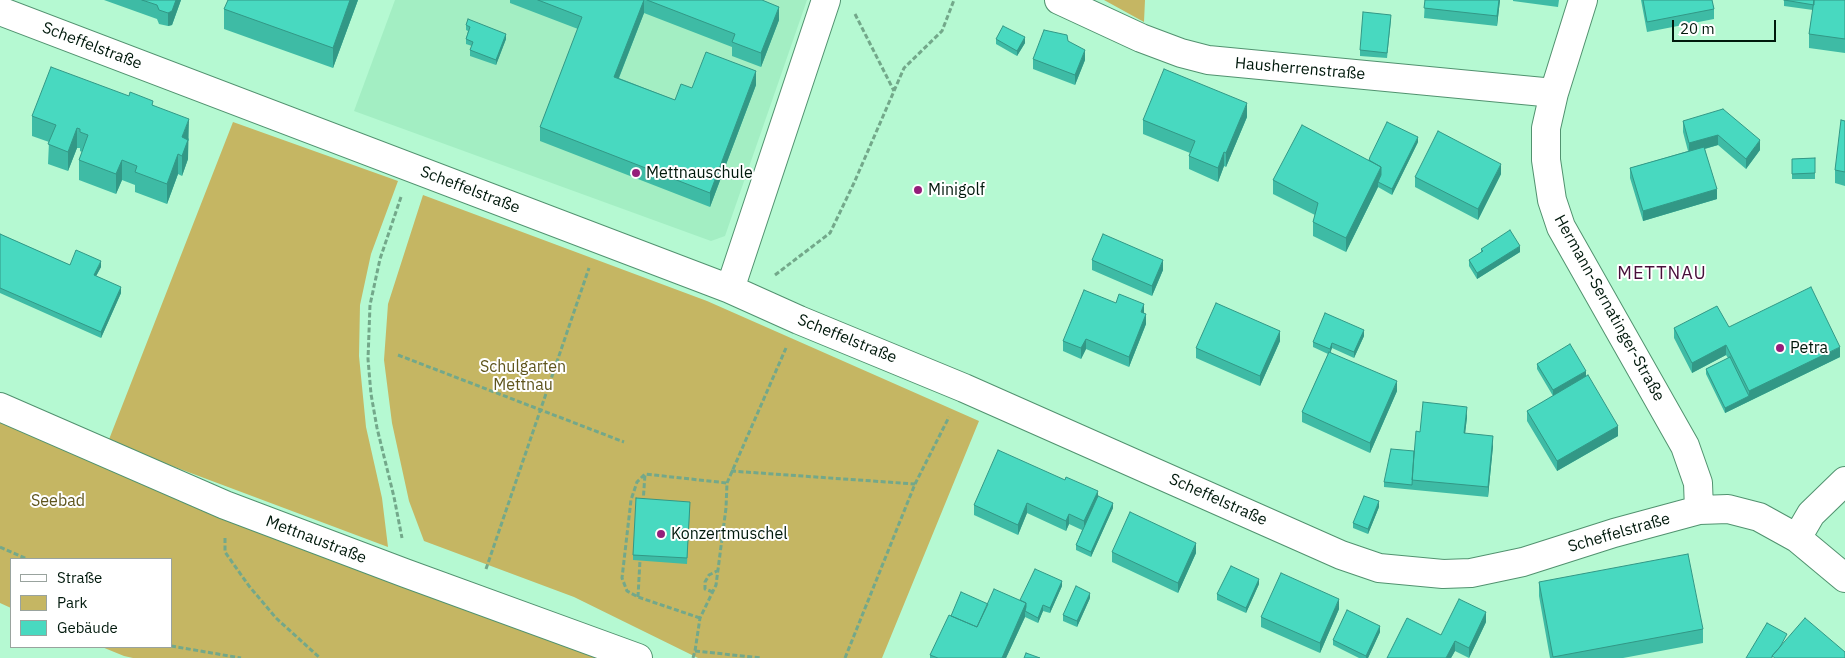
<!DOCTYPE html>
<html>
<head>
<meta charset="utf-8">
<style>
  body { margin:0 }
  #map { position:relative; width:1845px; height:658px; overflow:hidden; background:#b5f9d2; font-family:"IBM Plex Sans",sans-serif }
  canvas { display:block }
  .legend { position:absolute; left:10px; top:558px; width:162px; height:90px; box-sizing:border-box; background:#fff; border:1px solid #99a39e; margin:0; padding:6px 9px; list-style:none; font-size:15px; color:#00190c }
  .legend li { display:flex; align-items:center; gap:10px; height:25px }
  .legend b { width:25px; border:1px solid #99a39e }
  .scale { position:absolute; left:1672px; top:20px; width:104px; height:22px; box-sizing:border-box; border:2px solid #00190c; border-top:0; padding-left:6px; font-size:15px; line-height:18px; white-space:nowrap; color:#00190c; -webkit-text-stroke:4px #fff; paint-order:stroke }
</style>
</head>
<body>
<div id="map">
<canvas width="1845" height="658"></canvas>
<ul class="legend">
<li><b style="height:6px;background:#fff"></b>Straße</li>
<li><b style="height:14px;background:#c5b663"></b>Park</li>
<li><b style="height:14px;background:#48d9c0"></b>Gebäude</li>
</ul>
<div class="scale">20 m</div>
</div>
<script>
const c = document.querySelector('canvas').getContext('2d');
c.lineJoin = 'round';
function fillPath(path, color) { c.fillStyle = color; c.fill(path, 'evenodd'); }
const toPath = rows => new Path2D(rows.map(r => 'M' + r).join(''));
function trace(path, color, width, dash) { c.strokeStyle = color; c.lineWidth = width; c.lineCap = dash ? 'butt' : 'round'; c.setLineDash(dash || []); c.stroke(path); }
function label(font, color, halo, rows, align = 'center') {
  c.font = font + ' "IBM Plex Sans",sans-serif'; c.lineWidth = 4; c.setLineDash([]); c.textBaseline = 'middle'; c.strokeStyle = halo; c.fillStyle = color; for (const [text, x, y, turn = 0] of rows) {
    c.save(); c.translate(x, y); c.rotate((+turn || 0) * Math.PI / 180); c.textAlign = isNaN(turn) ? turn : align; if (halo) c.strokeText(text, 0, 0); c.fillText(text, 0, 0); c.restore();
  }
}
fillPath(toPath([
  [395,0,807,0,725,236,711,241,354,111]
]), '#a3eec3');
fillPath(toPath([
  [1104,0,1145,0,1144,22],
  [233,122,398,181,371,254,360,305,359,356,366,427,382,498,388,547,108,442],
  [423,195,707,301,979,421,882,658,698,658,574,597,424,541,409,501,392,423,384,360,388,304],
  [0,414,603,658,133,658,124,656,102,647,171,647,171,559,11,559,11,608,0,603]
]), '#c5b663');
const minor = toPath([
  [1059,0,1141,38,1181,53,1208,60,1554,93],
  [1583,0,1554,93,1546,128,1546,160,1552,200,1561,227,1685,446,1698,483,1699,510,1728,509,1759,517,1797,538,1845,578],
  [0,11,730,289,799,320,964,388,1341,555,1379,568,1443,574,1471,573,1523,562,1614,533,1699,510],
  [730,289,826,0],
  [0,407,225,505,405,573,638,658],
  [1797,538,1811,514,1845,481]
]);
trace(minor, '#51926f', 30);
trace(toPath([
  [855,14,894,91],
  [401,197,380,259,370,305,368,359,371,394,377,428,394,497,402,538],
  [775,275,830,233,854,183,904,68,942,31,954,0],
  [398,355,624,442],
  [731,471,915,484],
  [643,503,645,474],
  [225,538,225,552,249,586,276,618,320,658],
  [0,547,27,559],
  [486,569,589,268],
  [713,592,705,589,705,582,709,575,717,571],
  [638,597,640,560],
  [700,618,638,597,627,591,622,578,631,500,637,482,645,474,727,483],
  [171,646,241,658],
  [695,651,762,658],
  [693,658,695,651,700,618,716,585,726,508,727,483,786,348],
  [845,658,915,484,949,417]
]), '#73a88a', 3, [5, 2.5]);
trace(minor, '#fff', 28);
fillPath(toPath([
  [104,0,181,0,172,25,168,26,159,24,157,19],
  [358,0,333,68,224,29,224,9],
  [510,0,762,0,779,20,761,67,732,56,732,47,644,13,619,78,675,100,692,88,756,85,710,207,540,141,540,127,578,29,510,3],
  [1425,0,1500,0,1497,26,1424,18],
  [1513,0,1559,0,1558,7,1513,1],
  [1641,0,1712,0,1714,9,1714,19,1647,32],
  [1784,0,1845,0,1845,53,1809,48,1809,34,1813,10,1784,6],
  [1391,20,1387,58,1360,56,1360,50],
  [466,25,506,39,496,65,470,56,470,50,472,46,466,44,466,39,468,31,466,30],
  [996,39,1025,43,1017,56,996,44],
  [1033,59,1085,60,1075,85,1033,69],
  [129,96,153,105,189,139,188,141,188,159,182,176,178,174,167,204,135,192,135,185,122,180,116,194,79,180,79,160,82,152,80,151,80,148,77,148,68,171,48,164,49,142,32,136,32,116],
  [1247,117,1226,167,1224,166,1218,182,1189,169,1189,156,1190,153,1143,134,1143,120],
  [1683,121,1760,150,1746,169,1718,145,1705,149,1717,199,1643,221,1630,178,1630,168,1688,151,1683,132],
  [1845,121,1845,186,1835,183,1835,170],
  [1418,142,1392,195,1378,187,1346,252,1313,236,1313,222,1315,215,1273,194,1273,180,1369,160],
  [1815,158,1815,179,1792,179,1792,159],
  [1501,174,1478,220,1415,187,1415,177],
  [0,234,70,265,101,267,96,276,121,293,101,338,0,293],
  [1481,249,1520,252,1477,279,1469,266,1469,260,1481,253],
  [1092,260,1163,270,1152,296,1092,270],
  [1116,303,1144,313,1146,324,1129,367,1086,349,1081,359,1063,351,1063,341],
  [1729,327,1840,357,1725,413,1706,374,1706,369,1728,358,1726,355,1692,373,1674,338,1674,328],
  [1364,336,1354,358,1332,348,1330,352,1397,391,1370,453,1302,422,1302,412,1328,354,1313,347,1313,342],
  [1280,341,1260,386,1196,358,1196,348],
  [1537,364,1586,376,1618,436,1557,471,1527,421,1527,411,1553,396,1537,369],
  [1467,417,1465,433,1493,446,1488,497,1384,487,1384,482,1414,451],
  [1098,496,1113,508,1091,557,1076,550,1076,545,1082,530,1069,524,1066,531,1027,513,1018,535,974,515,974,505],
  [690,507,687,564,633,560,633,555],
  [1379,507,1368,534,1353,528,1353,523],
  [1112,552,1196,553,1178,593,1112,562],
  [1539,582,1703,629,1703,643,1623,658,1550,658,1539,596],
  [1259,584,1246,613,1217,600,1217,594],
  [1062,586,1050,613,1043,611,1038,623,1025,617,1006,658,930,658,930,655,951,616,1020,600],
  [1090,598,1077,627,1063,621,1063,615],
  [1339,609,1320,653,1261,627,1261,617],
  [1486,622,1469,658,1455,651,1451,658,1387,658,1441,635],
  [1380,632,1368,658,1359,658,1333,645,1333,640]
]), '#3ebba5');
fillPath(toPath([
  [176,0,181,0,172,25,168,26,168,13],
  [350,0,358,0,333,68,333,48],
  [644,0,644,13,614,90,614,77],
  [1499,0,1500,0,1497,26,1497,16],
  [779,7,779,20,761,67,761,53],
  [506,34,506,39,496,65,496,60],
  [1025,37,1025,43,1017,56,1017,51],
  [1085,50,1085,60,1075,85,1075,75],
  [756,71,756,85,710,207,710,193],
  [1247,103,1247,117,1226,167,1226,153],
  [189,119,188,159,182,176,182,137],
  [77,128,77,148,68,171,68,152],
  [1718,135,1718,145,1689,153,1689,143],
  [1418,137,1418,142,1392,195,1392,189],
  [1760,140,1760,150,1746,169,1746,159],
  [1224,152,1224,166,1218,182,1218,168],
  [178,154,178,174,167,204,167,184],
  [122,160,122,180,116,194,116,174],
  [1501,164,1501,174,1478,220,1478,209],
  [1381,167,1381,180,1378,182,1378,187,1346,252,1346,238],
  [1717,189,1717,199,1643,221,1643,211],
  [1520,246,1520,252,1477,279,1477,273],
  [1163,260,1163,270,1152,296,1152,286],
  [101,261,101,267,94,280,94,275],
  [121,287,121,293,101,338,101,332],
  [1144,304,1144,314,1141,312],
  [1146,314,1146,324,1129,367,1129,357],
  [1364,330,1364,336,1354,358,1354,352],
  [1280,331,1280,341,1260,386,1260,376],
  [1086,339,1086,349,1081,359,1081,348],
  [1332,343,1332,348,1330,354,1330,349],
  [1726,345,1726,355,1692,373,1692,363],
  [1840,347,1840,357,1725,413,1725,408,1749,396,1749,391],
  [1586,371,1586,376,1553,396,1553,390],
  [1397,381,1397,391,1370,453,1370,443],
  [1467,407,1467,417,1464,443,1464,433],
  [1618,426,1618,436,1557,471,1557,461],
  [1493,436,1493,446,1488,497,1488,487],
  [1098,491,1098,501,1084,531,1084,521],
  [1379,501,1379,507,1368,534,1368,529],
  [1027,503,1027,513,1018,535,1018,525],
  [1113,503,1113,508,1091,557,1091,552],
  [1069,514,1069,524,1066,531,1066,521],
  [1196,543,1196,553,1178,593,1178,583],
  [1259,579,1259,584,1246,613,1246,608],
  [1062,581,1062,586,1050,613,1050,608],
  [1090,593,1090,598,1077,627,1077,621],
  [1339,599,1339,609,1320,653,1320,643],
  [1026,603,1026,612,1025,611,1025,617,1006,658,1002,658],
  [1043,605,1043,611,1038,623,1038,618],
  [1486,612,1486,622,1469,658,1469,648],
  [1380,626,1380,632,1368,658,1366,658,1366,656],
  [1455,641,1455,651,1451,658,1446,658]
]), '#329886');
const building = toPath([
  [142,0,176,0,172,11,168,13,159,10,157,5,142,0],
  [228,0,350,0,333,48,224,9,228,0],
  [538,0,644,0,614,77,675,100,681,84,692,88,706,52,756,71,710,193,540,127,582,17,538,0],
  [647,0,762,0,779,7,761,53,732,42,735,34,647,0],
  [1425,0,1499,0,1497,16,1424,8,1425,0],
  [1643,0,1712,0,1714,9,1647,22,1643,0],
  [1784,0,1814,0,1814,5,1784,0],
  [1814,0,1845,0,1845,39,1809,34,1814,0],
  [1363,12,1391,15,1387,53,1360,50,1363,12],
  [468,19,506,34,496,60,470,50,473,42,466,39,470,27,466,25,468,19],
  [1003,26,1025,37,1017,51,996,39,1003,26],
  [1044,30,1067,35,1068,41,1085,50,1075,75,1033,59,1044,30],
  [51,67,129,96,130,92,153,101,152,105,189,119,182,137,188,140,182,156,178,154,167,184,135,172,137,166,122,160,116,174,79,160,88,135,80,132,80,129,77,128,68,152,48,144,56,125,32,116,51,67],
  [1164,69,1247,103,1226,153,1224,152,1218,168,1189,156,1195,141,1143,120,1164,69],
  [1723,109,1760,140,1746,159,1718,135,1689,143,1683,121,1723,109],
  [1841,120,1845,121,1845,172,1835,170,1841,120],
  [1387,122,1418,137,1392,189,1378,182,1381,175,1381,167,1369,160,1370,157,1387,122],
  [1302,125,1381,167,1346,238,1313,222,1318,203,1273,180,1302,125],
  [1438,131,1501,164,1478,209,1415,177,1438,131],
  [1704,147,1717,189,1643,211,1630,168,1704,147],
  [1815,158,1815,173,1792,174,1792,159,1815,158],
  [1510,230,1520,246,1477,273,1469,260,1483,251,1481,249,1510,230],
  [0,234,70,265,76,250,101,261,94,275,121,287,101,332,0,288,0,234],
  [1103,234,1163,260,1152,286,1092,260,1103,234],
  [1811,287,1840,347,1749,391,1726,345,1692,363,1674,328,1717,306,1729,327,1811,287],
  [1084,290,1116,303,1119,294,1144,304,1141,312,1146,314,1129,357,1086,339,1081,348,1063,341,1084,290],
  [1216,303,1280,331,1260,376,1196,348,1216,303],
  [1325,313,1364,330,1354,352,1332,343,1330,349,1313,342,1325,313],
  [1570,344,1586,371,1553,390,1537,364,1570,344],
  [1329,352,1397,381,1370,443,1302,412,1329,352],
  [1730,357,1749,396,1725,408,1706,369,1730,357],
  [1588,375,1618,426,1557,461,1527,411,1588,375],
  [1423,402,1467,407,1464,433,1493,436,1488,487,1412,480,1416,431,1420,432,1423,402],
  [1391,449,1414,451,1412,485,1384,482,1391,449],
  [998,450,1065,480,1066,477,1098,491,1084,521,1069,514,1066,521,1027,503,1018,525,974,505,998,450],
  [1098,496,1113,503,1091,552,1076,545,1098,496],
  [1364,496,1379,501,1368,529,1353,523,1364,496],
  [636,498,690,502,687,558,633,555,636,498],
  [1130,512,1196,543,1178,583,1112,552,1130,512],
  [1688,554,1703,629,1553,657,1539,582,1688,554],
  [1231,566,1259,579,1246,608,1217,594,1231,566],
  [1035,569,1062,581,1050,608,1043,605,1038,618,1025,611,1026,607,1026,603,1020,600,1035,569],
  [1281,573,1339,599,1320,643,1261,617,1281,573],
  [1076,586,1090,593,1077,621,1063,615,1076,586],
  [994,589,1026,603,1002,658,938,658,930,655,949,615,977,627,994,589],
  [961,592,988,604,977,627,951,616,961,592],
  [1459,599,1486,612,1469,648,1455,641,1446,658,1387,658,1407,618,1441,635,1459,599],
  [1347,610,1380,626,1366,656,1333,640,1347,610],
  [1805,618,1845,652,1845,658,1775,658,1772,656,1805,618],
  [1767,623,1787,634,1780,647,1772,656,1772,658,1746,658,1767,623],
  [1026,653,1040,658,1024,658,1026,653]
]);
fillPath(building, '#48d9c0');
trace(building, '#329886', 1);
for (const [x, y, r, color] of [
  [636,173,5,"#951e7a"],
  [918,190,5,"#951e7a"],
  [1780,348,5,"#951e7a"],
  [661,534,5,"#951e7a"]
]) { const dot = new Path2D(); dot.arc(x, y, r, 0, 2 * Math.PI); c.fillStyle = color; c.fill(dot); trace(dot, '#fff', 2); }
label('16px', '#00190c', '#fff', [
  ["Scheffelstraße",92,46,21],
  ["Hausherrenstraße",1300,69,5],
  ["Scheffelstraße",470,190,21],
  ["Hermann-Sernatinger-Straße",1609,308,61],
  ["Scheffelstraße",847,339,22],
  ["Scheffelstraße",1218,500,24],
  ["Scheffelstraße",1619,533,-16],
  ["Mettnaustraße",316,540,21]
]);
label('16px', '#00190c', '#fff', [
  ["Mettnauschule",646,173],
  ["Minigolf",928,190],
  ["Petra",1790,348],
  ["Konzertmuschel",671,534]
], 'left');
label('16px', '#5f551d', '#fff', [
  ["Schulgarten",523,367],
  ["Mettnau",523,385],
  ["Seebad",58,501]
]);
c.letterSpacing = '1px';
label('18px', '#470f3a', '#fff', [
  ["METTNAU",1662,274]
]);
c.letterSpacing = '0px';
</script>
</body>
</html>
